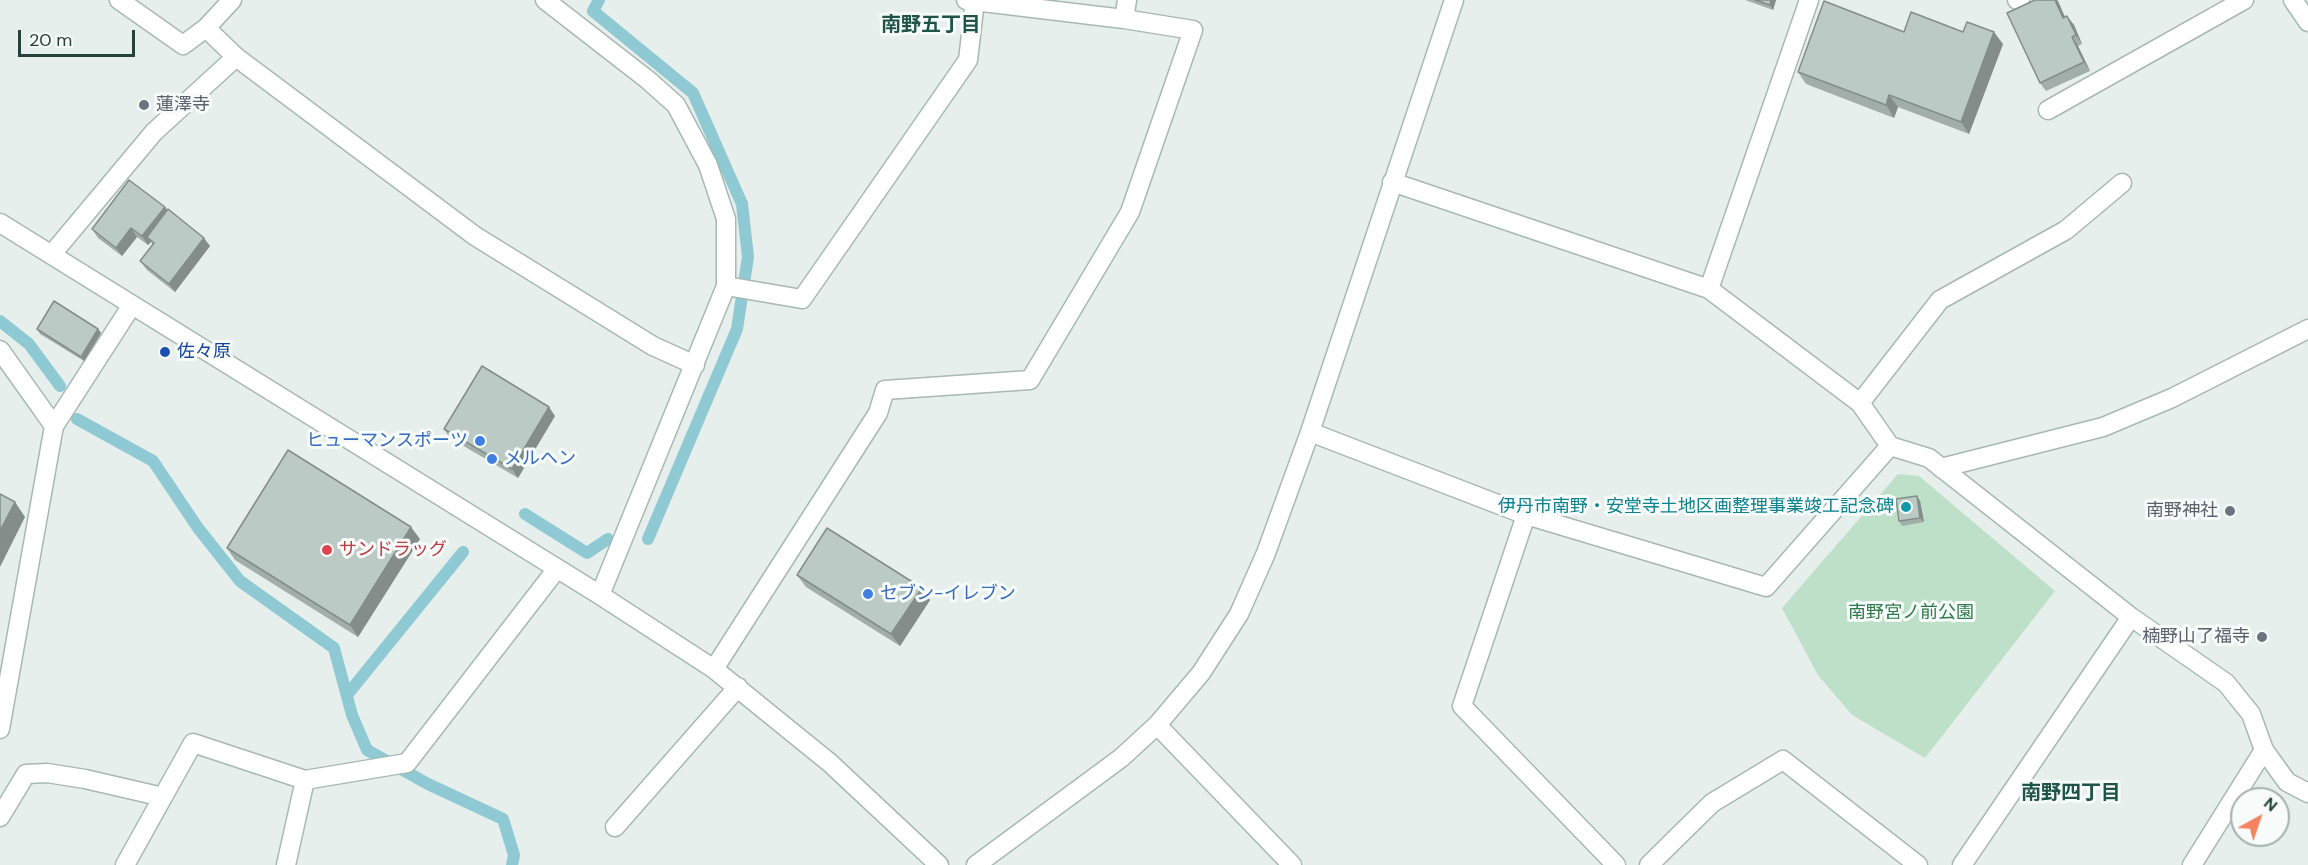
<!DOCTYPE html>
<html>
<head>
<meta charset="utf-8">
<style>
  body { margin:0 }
  #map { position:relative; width:2308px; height:865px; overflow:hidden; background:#e6efeb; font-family:"DM Sans",sans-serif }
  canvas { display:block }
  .north { position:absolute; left:2230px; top:787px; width:60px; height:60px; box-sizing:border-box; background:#f7fbf9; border:2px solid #a3b1ad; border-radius:50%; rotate:40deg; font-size:16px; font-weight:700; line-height:24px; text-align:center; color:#24423a }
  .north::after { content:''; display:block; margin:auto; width:21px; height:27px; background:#f4845f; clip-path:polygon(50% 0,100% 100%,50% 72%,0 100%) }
  .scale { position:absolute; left:18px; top:30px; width:117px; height:27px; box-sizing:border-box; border:3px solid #24423a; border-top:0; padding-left:8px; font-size:18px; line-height:21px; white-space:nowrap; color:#24423a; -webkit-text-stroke:4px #f7fbf9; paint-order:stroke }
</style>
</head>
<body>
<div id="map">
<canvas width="2308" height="865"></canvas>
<div class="north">N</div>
<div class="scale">20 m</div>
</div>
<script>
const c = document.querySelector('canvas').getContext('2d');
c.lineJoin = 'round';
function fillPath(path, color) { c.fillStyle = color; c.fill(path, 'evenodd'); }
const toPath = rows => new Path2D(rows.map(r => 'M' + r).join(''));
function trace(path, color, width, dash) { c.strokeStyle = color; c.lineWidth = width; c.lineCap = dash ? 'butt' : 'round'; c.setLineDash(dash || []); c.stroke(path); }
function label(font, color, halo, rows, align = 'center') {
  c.font = font + ' "DM Sans","Noto Sans JP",sans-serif'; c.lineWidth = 6; c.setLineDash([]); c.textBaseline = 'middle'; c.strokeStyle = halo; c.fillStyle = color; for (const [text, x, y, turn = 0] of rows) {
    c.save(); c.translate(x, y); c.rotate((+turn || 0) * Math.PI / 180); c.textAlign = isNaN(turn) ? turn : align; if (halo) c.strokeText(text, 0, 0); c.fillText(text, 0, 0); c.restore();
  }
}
fillPath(toPath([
  [1898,474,1919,476,2055,591,1925,758,1852,715,1818,675,1782,608]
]), '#bfe0c8');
trace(toPath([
  [599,0,593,11,693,93,742,204,748,257,737,329,648,539],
  [0,321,29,344,60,386],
  [77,419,153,461,198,528,240,581,334,648,352,715,367,750,428,784,503,819,514,855,512,865],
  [525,514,587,553,608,539],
  [347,695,463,552]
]), '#8ec9d4', 12);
const lane = toPath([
  [2048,110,2244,0]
]);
const street = toPath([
  [119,0,183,45,206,28,232,0],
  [545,0,648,80,676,105,708,165,726,219,726,286,600,595],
  [966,0,1124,19],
  [2017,0,2020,0],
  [2293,0,2308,22],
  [206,28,236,57,475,236,653,346,695,365],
  [1392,182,1709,289,1860,403,1890,446,1929,458,2131,617,2226,683,2251,714,2264,750,2287,782,2308,793],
  [0,223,600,595,714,669,830,763,939,865],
  [52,254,154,132,236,57],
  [726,286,802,299,968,60,975,1],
  [1709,289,1809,0],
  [0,350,54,426],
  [1860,403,1940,300,2066,230,2122,183],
  [1310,432,1526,515],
  [1941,468,2103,427,2172,398,2308,329],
  [714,669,878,413,885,390,1030,380,1130,212,1193,30,1124,19,1127,0],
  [1157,725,1292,865],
  [0,729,54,426,132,305],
  [0,817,26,774,47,773,85,779,163,797],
  [615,827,738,687],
  [125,865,193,743,305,780],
  [286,865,305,780,407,763,556,570],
  [976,865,1121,758,1157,725,1201,673,1239,614,1266,553,1310,432,1454,0],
  [1616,865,1462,706,1526,515,1766,587,1890,446],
  [1649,865,1712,803,1783,760,1918,865],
  [1962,865,2131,617],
  [2192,865,2264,750]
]);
trace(lane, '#a8b8b2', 21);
trace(street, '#a8b8b2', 21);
trace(lane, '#fff', 18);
trace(street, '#fff', 18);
fillPath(toPath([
  [1745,0,1776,0,1773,10],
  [2065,17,2074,25,2082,44,2078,46,2090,71,2046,91,2040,83],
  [1904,32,1963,32,2003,44,1969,134,1898,107,1894,118,1806,84,1798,72],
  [165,207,167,210,210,246,175,292,147,270,140,261,153,245,151,242,148,245,137,237,122,256,98,238,92,229],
  [37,329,98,329,101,333,84,361,40,334],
  [555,416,518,478,450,438,444,429],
  [1920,501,1924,522,1902,526,1899,521],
  [420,539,358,637,235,560,227,548],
  [797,575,930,600,900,646,806,587]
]), '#a1aea9');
fillPath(toPath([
  [1771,0,1776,0,1773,10,1770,5],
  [2055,0,2057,0,2058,1,2069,26,2063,18],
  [2067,16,2074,25,2082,44,2076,35],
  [1994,32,2003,44,1969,134,1961,122],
  [2072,37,2078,46,2090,71,2084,62],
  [1889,95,1898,107,1894,118,1886,105],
  [165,207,171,216,147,237,151,242,148,245,142,236],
  [131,228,137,237,122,256,116,248],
  [204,238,210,246,175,292,169,284],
  [98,329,101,333,84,361,81,357],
  [549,407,555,416,518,478,512,469],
  [1917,496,1920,501,1924,522,1920,518],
  [15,502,25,517,0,567,0,531],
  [411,527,420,539,358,637,350,625],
  [922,588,930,600,900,646,891,634]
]), '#838d89');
const building = toPath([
  [1755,0,1771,0,1770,5,1755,0],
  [2035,0,2055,0,2063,18,2067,16,2076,35,2072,37,2084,62,2040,83,2007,13,2035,0],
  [1824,1,1904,32,1911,12,1963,32,1967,22,1994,32,1961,122,1889,95,1886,105,1798,72,1824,1],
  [129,180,165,207,142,236,131,228,116,248,92,229,129,180],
  [168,209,204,238,169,284,140,261,154,243,147,237,168,209],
  [54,301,98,329,81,357,37,329,54,301],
  [482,366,549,407,512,469,444,429,482,366],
  [288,450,411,527,350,625,227,548,288,450],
  [0,494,15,502,0,531,0,494],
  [1917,496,1920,518,1899,521,1896,499,1917,496],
  [827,528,922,588,891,634,797,575,827,528]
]);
fillPath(building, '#bbcac4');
trace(building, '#838d89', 1.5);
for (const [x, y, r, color] of [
  [144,105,6,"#6b7280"],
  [165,352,6,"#1a4fb4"],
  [480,441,6,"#3f7fe0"],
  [492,459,6,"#3f7fe0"],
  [1906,507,6,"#0f9aa8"],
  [2230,511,6,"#6b7280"],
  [327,550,6,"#e0444e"],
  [868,594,6,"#3f7fe0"],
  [2262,637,6,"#6b7280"]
]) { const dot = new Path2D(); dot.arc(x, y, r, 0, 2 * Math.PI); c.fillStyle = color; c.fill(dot); trace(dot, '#f7fbf9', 2); }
label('18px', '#5b616d', '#f7fbf9', [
  ["蓮澤寺",156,105,"left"],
  ["南野神社",2218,511],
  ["楠野山了福寺",2250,637]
], 'right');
label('18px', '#164399', '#f7fbf9', [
  ["佐々原",177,352]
], 'left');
label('18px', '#366cbe', '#f7fbf9', [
  ["ヒューマンスポーツ",468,441,"right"],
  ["メルヘン",504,459],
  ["セブン-イレブン",880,594]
], 'left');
label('18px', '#0d838f', '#f7fbf9', [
  ["伊丹市南野・安堂寺土地区画整理事業竣工記念碑",1894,507]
], 'right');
label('18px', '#be3a42', '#f7fbf9', [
  ["サンドラッグ",339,550]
], 'left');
label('18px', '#2d7a4b', '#f7fbf9', [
  ["南野宮ノ前公園",1911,613]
]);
label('bold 20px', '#1f5548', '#f7fbf9', [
  ["南野五丁目",931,26],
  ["南野四丁目",2071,794]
]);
</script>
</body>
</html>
